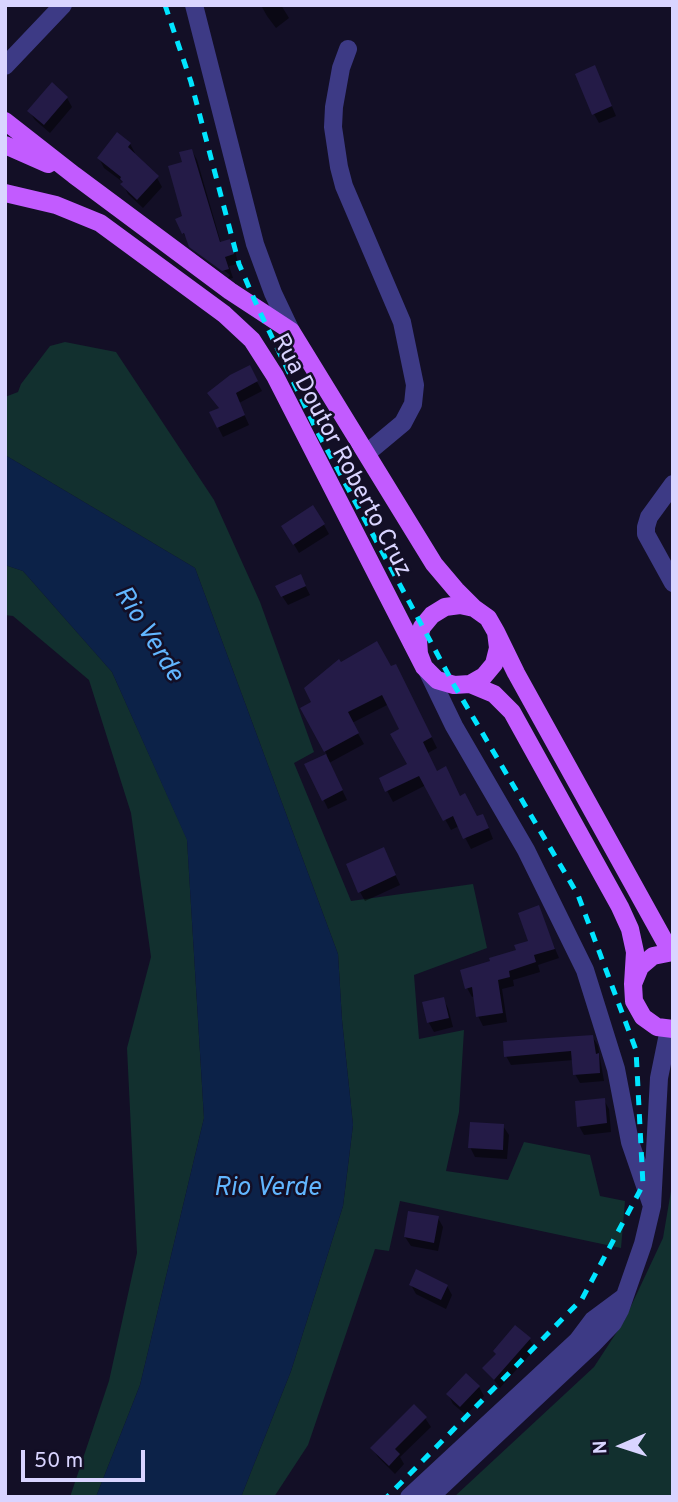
<!DOCTYPE html>
<html>
<head>
<meta charset="utf-8">
<style>
  body { margin:0 }
  #map { position:relative; width:678px; height:1502px; overflow:hidden; background:#130f26; font-family:Overpass,sans-serif }
  canvas { display:block }
  .frame { position:absolute; inset:0; border:7px solid #d9d4ff; pointer-events:none }
  .north { position:absolute; left:587px; top:1411px; width:70px; height:70px; -webkit-text-stroke:5px #130f26; paint-order:stroke; rotate:267deg; font-size:19px; font-weight:700; line-height:28px; text-align:center; color:#d9d4ff }
  .north::after { content:''; display:block; margin:auto; width:24px; height:32px; background:#d9d4ff; clip-path:polygon(50% 0,100% 100%,50% 72%,0 100%) }
  .scale { position:absolute; left:21px; top:1450px; width:124px; height:32px; box-sizing:border-box; border:4px solid #d9d4ff; border-top:0; padding-left:9px; font-size:21px; line-height:24px; white-space:nowrap; color:#d9d4ff; -webkit-text-stroke:5px #130f26; paint-order:stroke }
</style>
</head>
<body>
<div id="map">
<canvas width="678" height="1502"></canvas>
<div class="frame"></div>
<div class="north">N</div>
<div class="scale">50 m</div>
</div>
<script>
const c = document.querySelector('canvas').getContext('2d');
c.lineJoin = 'round';
function fillPath(path, color) { c.fillStyle = color; c.fill(path, 'evenodd'); }
const toPath = rows => new Path2D(rows.map(r => 'M' + r).join(''));
function trace(path, color, width, dash) { c.strokeStyle = color; c.lineWidth = width; c.lineCap = dash ? 'butt' : 'round'; c.setLineDash(dash || []); c.stroke(path); }
function label(font, color, halo, rows, align = 'center') {
  c.font = font + ' Overpass,sans-serif'; c.lineWidth = 5; c.setLineDash([]); c.textBaseline = 'middle'; c.strokeStyle = halo; c.fillStyle = color; for (const [text, x, y, turn = 0] of rows) {
    c.save(); c.translate(x, y); c.rotate((+turn || 0) * Math.PI / 180); c.textAlign = isNaN(turn) ? turn : align; if (halo) c.strokeText(text, 0, 0); c.fillText(text, 0, 0); c.restore();
  }
}
fillPath(toPath([
  [65,342,116,352,214,500,260,602,314,752,294,763,351,901,473,884,487,948,414,975,419,1039,464,1030,459,1112,446,1171,508,1180,524,1142,590,1155,600,1196,625,1201,621,1248,400,1201,389,1251,375,1249,308,1445,274,1497,241,1497,291,1371,343,1206,353,1125,342,1020,338,954,195,568,5,455,5,397,18,392,21,384,50,346],
  [5,565,23,571,112,672,187,839,204,1118,140,1385,96,1497,70,1497,109,1381,137,1253,127,1048,151,957,131,813,89,680,13,616,5,615],
  [673,1158,673,1497,454,1497,594,1367,624,1321,663,1238,672,1185]
]), '#12302f');
fillPath(toPath([
  [5,455,195,568,338,954,342,1020,353,1125,343,1206,291,1371,241,1497,96,1497,140,1385,204,1118,187,840,112,672,23,571,5,565]
]), '#0c2248');
fillPath(toPath([
  [263,5,281,5,289,18,276,28,267,16,262,7],
  [599,76,616,116,599,123,594,114],
  [67,98,72,107,50,133,35,120,29,111],
  [130,144,135,153,134,155,157,178,162,187,143,208,128,194,123,184,124,183,104,168,99,158],
  [192,151,197,160,221,243,229,241,235,250,238,264,229,266,233,278,228,279,197,256,195,253,228,278,230,275,191,245,183,233,184,163],
  [249,367,262,391,239,403,249,425,223,437,211,413,220,409],
  [324,525,329,534,299,553,283,526],
  [305,585,310,595,288,605,282,596],
  [340,664,390,669,401,676,437,748,428,753,437,773,477,818,488,826,493,839,471,849,459,826,451,830,426,785,393,802,381,779,409,765,401,730,389,704,352,723,364,744,329,763,347,800,328,809,307,765,327,755,302,708,313,703],
  [388,859,400,885,365,901,360,892],
  [538,908,559,958,538,965,540,972,513,980,514,986,502,989,507,1022,483,1026,478,1016,475,996,472,997,467,988,530,942],
  [443,999,448,1008,453,1027,434,1032,429,1023,424,1003],
  [592,1036,598,1046,604,1081,580,1083,575,1074,574,1060,511,1065,506,1056],
  [604,1100,609,1109,611,1132,584,1135,579,1126],
  [503,1126,509,1135,507,1159,475,1157,470,1147],
  [438,1218,443,1227,438,1251,411,1246,405,1237],
  [411,1285,447,1286,452,1295,446,1309,416,1294],
  [516,1327,530,1340,535,1349,500,1388,485,1368,498,1355],
  [466,1375,479,1387,484,1396,466,1415,453,1404,448,1394],
  [425,1418,431,1427,400,1457,404,1464,395,1474,378,1457,372,1448]
]), '#0007');
fillPath(toPath([
  [595,65,612,106,592,115,575,74],
  [52,82,68,97,44,125,27,111],
  [117,132,131,143,128,147,159,176,137,200,120,184,123,182,120,179,121,177,97,158],
  [192,149,220,242,230,239,234,254,225,257,229,269,222,271,189,247,184,233,182,234,175,219,182,216,168,166,182,162,179,152],
  [250,365,258,381,236,393,245,415,217,428,209,412,219,408,207,393,230,375],
  [313,505,325,524,293,545,281,526],
  [301,574,306,586,281,597,275,586],
  [377,641,391,666,396,664,432,737,423,742,437,771,446,766,460,796,465,793,477,816,483,814,489,828,463,839,453,816,443,821,419,776,385,792,379,778,407,764,390,734,399,729,382,695,348,712,359,733,324,752,300,708,311,702,304,688,339,659,341,662],
  [326,754,343,790,322,801,304,764],
  [384,847,396,875,358,893,346,864],
  [539,905,555,949,534,955,536,962,509,971,510,977,498,980,503,1013,476,1017,472,987,465,989,460,970,490,961,489,958,516,950,514,945,528,941,518,913],
  [444,997,449,1018,427,1023,422,1002],
  [593,1035,596,1054,599,1053,600,1073,573,1075,571,1051,504,1057,503,1041],
  [605,1098,607,1123,577,1127,575,1101],
  [470,1122,504,1124,503,1150,468,1148],
  [408,1211,439,1216,434,1243,404,1237],
  [416,1269,448,1285,441,1300,409,1285],
  [515,1325,531,1338,494,1380,482,1368,496,1354,493,1351],
  [466,1373,480,1386,460,1407,446,1394],
  [414,1404,427,1417,395,1449,400,1454,389,1466,370,1448]
]), '#241b47');
trace(toPath([
  [194,5,255,244,273,293,291,331],
  [348,49,341,68,334,107,333,127,339,167,344,186,402,322,415,385,413,404,403,423,367,453],
  [5,66,63,5],
  [673,484,649,517,646,527,646,534,673,583],
  [427,670,454,726,526,850,585,970,616,1069,630,1142,652,1206],
  [409,1497,578,1340,593,1320,624,1297],
  [430,1497,592,1345,613,1323,620,1310,643,1244,652,1206,659,1078,669,1029]
]), '#3d3a85', 18);
trace(toPath([
  [5,121,74,175,230,291,291,331,434,564,456,590,474,608],
  [5,145,48,164],
  [5,193,56,205,100,223,224,314,252,340,275,376,424,667],
  [496,632,498,648,494,664,484,676,470,684,454,685,437,680,424,667,419,654,418,640,422,627,432,615,445,607,460,605,474,608,488,618,496,632,516,673,670,951],
  [470,684,494,694,512,712,620,907,630,929,635,952,633,984],
  [673,952,653,956,640,967,633,984,634,1001,643,1017,657,1027,673,1029]
]), '#c25bff', 18);
trace(toPath([
  [165,5,191,82,239,264,258,308,317,431,454,685,578,895,636,1050,643,1185,582,1299,387,1497]
]), '#00e5ff', 5, [10, 9]);
label('24px', '#d9d4ff', '#130f26', [
  ["Rua Doutor Roberto Cruz",340,456,62]
]);
label('italic 26px', '#62b6ff', '#130f26', [
  ["Rio Verde",147,635,58],
  ["Rio Verde",267,1190]
]);
</script>
</body>
</html>
